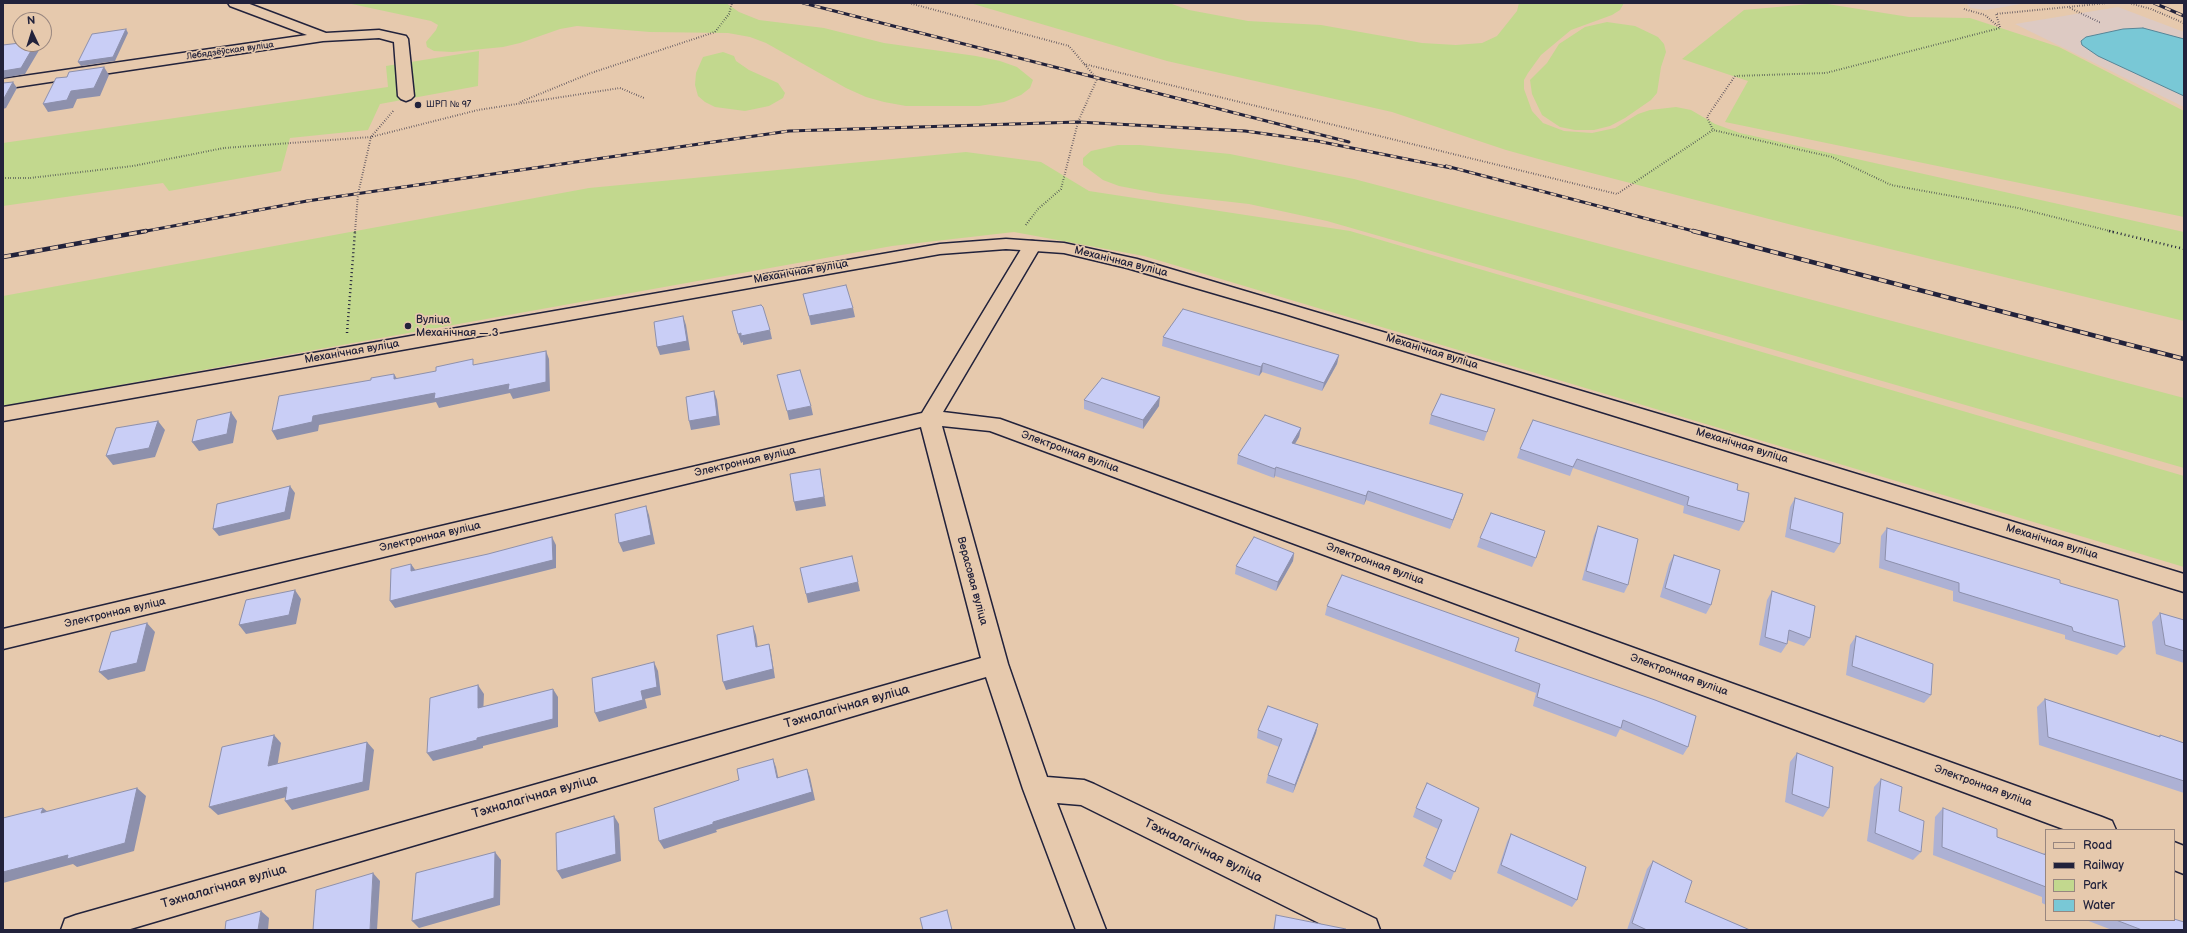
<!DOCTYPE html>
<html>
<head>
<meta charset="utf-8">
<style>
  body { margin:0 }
  #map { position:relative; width:2187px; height:933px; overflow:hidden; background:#e6c9ad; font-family:"Balsamiq Sans",sans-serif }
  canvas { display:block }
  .frame { position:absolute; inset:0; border:4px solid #22223b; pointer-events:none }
  .legend { position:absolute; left:2045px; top:829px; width:130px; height:92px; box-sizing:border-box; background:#e6c9ad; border:1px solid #98867f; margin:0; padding:5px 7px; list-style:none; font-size:12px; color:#22223b }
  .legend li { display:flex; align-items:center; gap:8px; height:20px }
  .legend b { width:20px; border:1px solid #98867f }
  .north { position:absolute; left:12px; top:12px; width:40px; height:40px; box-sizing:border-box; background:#e6c9ad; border:1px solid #98867f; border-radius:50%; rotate:356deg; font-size:11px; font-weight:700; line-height:16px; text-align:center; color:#22223b }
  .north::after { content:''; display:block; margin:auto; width:14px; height:18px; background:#22223b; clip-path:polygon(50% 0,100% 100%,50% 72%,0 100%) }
</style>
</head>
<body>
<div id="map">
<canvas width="2187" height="933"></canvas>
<div class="frame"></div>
<ul class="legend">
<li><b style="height:5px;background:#e6c9ad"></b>Road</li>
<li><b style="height:5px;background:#22223b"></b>Railway</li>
<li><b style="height:11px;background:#c2d88e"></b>Park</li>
<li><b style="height:11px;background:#79c8d6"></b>Water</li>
</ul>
<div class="north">N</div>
</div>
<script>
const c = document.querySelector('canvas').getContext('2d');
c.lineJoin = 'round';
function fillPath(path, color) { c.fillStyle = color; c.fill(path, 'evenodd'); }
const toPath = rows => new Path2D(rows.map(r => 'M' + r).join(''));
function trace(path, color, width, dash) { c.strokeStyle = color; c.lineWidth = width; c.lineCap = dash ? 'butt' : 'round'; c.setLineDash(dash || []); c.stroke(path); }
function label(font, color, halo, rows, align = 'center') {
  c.font = font + ' "Balsamiq Sans",sans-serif'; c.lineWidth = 3.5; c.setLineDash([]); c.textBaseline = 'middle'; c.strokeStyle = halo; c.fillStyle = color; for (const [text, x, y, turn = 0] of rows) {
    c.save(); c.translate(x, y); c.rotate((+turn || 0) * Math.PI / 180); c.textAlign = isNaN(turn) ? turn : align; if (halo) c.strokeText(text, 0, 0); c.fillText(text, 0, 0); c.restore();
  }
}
fillPath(toPath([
  [1966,3,2027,3,1985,10,1971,8],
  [2118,7,2184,32,2184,107,2015,24]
]), '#ddcac3');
fillPath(toPath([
  [347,3,726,3,739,12,759,20,824,28,884,43,976,56,1000,61,1017,67,1033,80,1030,88,1021,95,1004,102,979,106,906,106,884,102,866,97,846,88,766,43,750,37,728,33,650,32,577,26,560,29,520,43,503,47,452,52,434,51,427,47,426,42,436,30,438,25,431,21],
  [970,3,1169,3,1189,10,1248,21,1321,25,1422,43,1456,45,1482,43,1497,36,1517,11,1519,3,1624,3,1620,10,1612,15,1571,30,1541,55,1528,73,1524,80,1524,89,1532,111,1543,123,1564,131,1592,133,1615,128,1638,114,1650,110,1676,107,1691,110,1715,124,1740,133,2184,232,2184,321,1796,226,1553,163,1506,150,1392,112,1167,61],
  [1821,3,1909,17,1970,18,2059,47,2184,111,2184,217,1725,122,1748,81,1682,59,1744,10],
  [1607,22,1635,26,1658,37,1664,44,1666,52,1661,67,1657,93,1651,100,1625,118,1610,126,1594,130,1575,130,1560,127,1542,115,1532,94,1530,80,1547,63,1559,44,1585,27],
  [479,51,478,86,380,104,368,130,290,138,281,171,169,191,163,183,3,206,3,143,388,87,386,66],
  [723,52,734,56,736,61,749,70,778,83,785,93,783,98,769,106,745,111,715,107,705,102,698,96,695,85,696,73,703,57],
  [1118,145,1140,145,1230,154,1354,179,2184,398,2184,468,1327,221,1249,204,1161,194,1119,186,1103,180,1083,165,1083,158,1091,151],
  [966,152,1041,162,1089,191,1350,231,2184,476,2184,567,1144,256,1014,232,892,246,3,406,3,296,589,188]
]), '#c2d88e');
const water = toPath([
  [2143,28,2184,39,2184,96,2098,56,2082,45,2081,41,2086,37,2123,29,2143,28]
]);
fillPath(water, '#79c8d6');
trace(water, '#568698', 1);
const minor = toPath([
  [228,3,247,3,326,33,379,30,406,36,408,39,414,96,411,99,406,101,401,99,398,96,394,42,379,38,323,41,3,89,3,79,307,35,230,6,228,3],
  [1032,241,1038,242,1041,246,943,412,1000,419,2102,817,2112,821,2116,830,2066,830,990,431,942,426,1008,664,1047,777,1084,780,1094,784,1376,919,1380,930,1333,930,1081,805,1057,803,1106,930,1076,930,1023,789,986,677,127,930,61,930,65,919,76,915,981,658,921,427,3,649,3,629,922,413,1023,246,1026,242,1032,241],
  [2174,842,2184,846,2184,874,2174,870,2174,842]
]);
const tertiary = toPath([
  [1006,239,1064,243,1137,259,1716,431,2184,574,2184,592,1285,314,1127,268,1064,253,1006,249,940,254,3,421,3,407,940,244,1006,239]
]);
trace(minor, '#22223b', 3);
trace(tertiary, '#22223b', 3);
trace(toPath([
  [909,3,1069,46,1097,79,1078,122,1061,189,1038,209,1025,226],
  [2129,3,2151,9,2184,23],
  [2070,8,2101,23],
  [1964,9,1985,15,2000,28,1826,73,1735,76,1707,117,1713,130,1832,157,1891,185,2018,208,2114,232],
  [2000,27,1996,14,2107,3],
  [1084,64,1617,194,1713,130],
  [520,102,591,73,715,32,729,14,732,3],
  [3,178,30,178,133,166,224,148,371,137,478,110,620,88,644,98],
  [355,232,358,194,371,137,394,110]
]), '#22223b', 2, [0.5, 2]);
trace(toPath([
  [2109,231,2184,249],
  [347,333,355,231]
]), '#22223b', 2.5, [1, 3]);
fillPath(minor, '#e6c9ad');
fillPath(tertiary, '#e6c9ad');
const railFar1 = toPath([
  [803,3,1349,142],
  [2154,3,2184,16],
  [1446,166,1697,232],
  [141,232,307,201,789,131,1078,122,1245,131,1317,141,1451,168]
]);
const rail = toPath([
  [1693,231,2184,359],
  [3,257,146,231]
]);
trace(railFar1, '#22223b', 3);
trace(rail, '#22223b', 4.5);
trace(railFar1, '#e6c9ad', 2, [6]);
trace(rail, '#e6c9ad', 3, [8]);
fillPath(toPath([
  [803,294,855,317,811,325],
  [1163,337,1339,355,1337,364,1322,391,1262,372,1259,376,1162,346],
  [1084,400,1159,406,1143,429,1084,409],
  [1431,415,1492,418,1484,441,1429,424],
  [1533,420,1737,490,1744,522,1739,531,1683,513,1684,506,1573,468,1570,476,1517,458,1520,449],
  [1301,428,1299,437,1295,444,1463,494,1450,529,1366,500,1364,505,1275,476,1274,478,1237,464,1238,455],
  [1795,498,1840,544,1834,553,1785,537,1790,507],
  [1598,526,1628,585,1624,593,1582,580,1594,535],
  [1887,528,2060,583,2125,647,2117,655,2065,639,2065,635,1953,601,1953,591,1879,568,1881,536],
  [1480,538,1536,558,1532,567,1477,547],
  [1294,553,1293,561,1276,591,1235,574,1236,566],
  [1674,555,1711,605,1706,614,1660,597,1669,564],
  [1772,591,1810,638,1804,646,1787,640,1787,644,1781,653,1759,645,1767,600],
  [1327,606,1515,651,1688,747,1683,755,1620,729,1616,737,1533,706,1536,693,1325,615],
  [2160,613,2184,620,2184,663,2156,654,2152,622],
  [1856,636,1931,695,1924,703,1846,675,1850,645],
  [2045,699,2158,736,2160,735,2184,743,2184,793,2039,745,2037,707],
  [1318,724,1316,733,1293,793,1266,783,1268,775,1279,747,1257,738,1258,730],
  [1797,753,1829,808,1823,817,1785,802,1790,762],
  [1881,779,1921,852,1913,860,1867,841,1874,787],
  [1416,808,1479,808,1451,880,1423,866,1438,829,1413,817],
  [1943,808,1997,837,2043,854,2046,852,2046,905,2042,903,2042,897,1933,855,1935,817],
  [1511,834,1577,900,1572,907,1497,873,1507,842],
  [1653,861,1685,902,1750,930,1627,930,1647,869],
  [1276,915,1345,930,1273,930],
  [2086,920,2174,920,2184,930,2112,930]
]), '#adb1d4');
fillPath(toPath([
  [126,29,128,33,115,61,81,66,78,62],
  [35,44,39,44,41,47,25,74,3,78,3,71],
  [104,67,109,75,100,96,77,99,73,108,48,112,43,104,71,91],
  [13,82,17,88,6,108,3,109,3,100],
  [853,308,855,317,811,325,809,316],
  [683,316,686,325,690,350,660,355,657,347],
  [770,330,772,339,743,345,743,342,741,343,738,334],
  [546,351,549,359,550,391,513,399,510,393,439,408,436,402,319,425,318,431,277,440,272,431,313,416],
  [1339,355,1337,364,1322,391,1324,383],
  [1263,363,1262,372,1259,376,1261,367],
  [394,374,399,382,394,379],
  [714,391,717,400,720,425,691,430,689,421],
  [1160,397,1159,406,1143,429,1143,420],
  [811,406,813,415,789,420,787,411],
  [231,412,237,421,233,443,199,451,192,442],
  [158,421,165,430,155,457,113,465,106,456],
  [1301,428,1299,437,1290,452,1292,443],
  [1276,467,1275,476,1274,478,1275,469],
  [820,469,826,506,796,511,794,502],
  [290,486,295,493,290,519,219,536,213,529],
  [1368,491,1366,500,1364,505,1366,496],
  [1463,494,1460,503,1450,529,1453,520],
  [646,506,649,515,655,544,623,552,619,543],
  [552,537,556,545,556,568,395,608,390,601],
  [1294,553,1293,561,1276,591,1278,582],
  [411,564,416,571,411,571],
  [858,582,860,591,808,603,806,594],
  [295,590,301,599,296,624,246,634,239,625],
  [147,623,155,632,145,671,108,680,99,672],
  [753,626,756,635,759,655,756,647],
  [769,644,771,652,775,678,726,690,723,682],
  [654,662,658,671,661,695,645,699,647,708,599,722,595,713,641,691],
  [478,685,484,694,483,716,478,708],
  [553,689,558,697,558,727,483,746,483,748,433,761,427,753,477,738],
  [1318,724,1316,733,1293,793,1295,785],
  [274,735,281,743,276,774,268,766],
  [367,742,374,750,369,790,292,810,285,801],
  [773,759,776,767,780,786,777,778],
  [807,769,810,777,815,800,716,830,717,832,664,849,659,841,713,822],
  [287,787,294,795,218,815,209,807],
  [137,788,146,796,134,851,77,867,73,864,3,883,3,872],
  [43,808,53,816,41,813],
  [614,816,619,824,621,861,562,879,557,871],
  [495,852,501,860,500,905,419,928,412,921],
  [373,873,380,881,377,930,370,930],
  [261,911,269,918,268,930,258,930]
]), '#8d90ac');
const building = toPath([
  [126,29,113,57,78,62,92,34,126,29],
  [20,43,20,44,35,44,21,68,3,71,3,45,20,43],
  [104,67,94,88,71,91,67,100,43,104,56,78,67,77,69,72,104,67],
  [13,82,3,100,3,83,13,82],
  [846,285,853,308,809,316,803,294,846,285],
  [761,305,763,307,770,330,741,336,741,333,738,334,732,311,761,305],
  [1183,309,1339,355,1324,383,1263,363,1261,367,1163,337,1183,309],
  [683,316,687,341,657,347,654,322,683,316],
  [546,351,546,382,508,390,509,384,434,399,435,393,313,416,312,422,272,431,279,396,371,380,371,378,394,374,394,379,436,371,436,367,473,359,473,365,546,351],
  [800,370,811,406,787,411,777,375,800,370],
  [1102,378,1160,397,1143,420,1084,400,1102,378],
  [714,391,717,416,689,421,686,397,714,391],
  [1441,394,1495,409,1487,432,1431,415,1441,394],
  [231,412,227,434,192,442,197,420,231,412],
  [1265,415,1301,428,1292,443,1463,494,1453,520,1368,491,1366,496,1276,467,1275,469,1238,455,1265,415],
  [1533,420,1738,484,1737,490,1749,493,1744,522,1687,505,1689,497,1577,459,1573,467,1520,449,1533,420],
  [158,421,149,448,106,456,116,428,158,421],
  [820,469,824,497,794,502,790,474,820,469],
  [290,486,285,512,213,529,217,504,290,486],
  [1795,498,1843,513,1840,544,1790,529,1795,498],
  [646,506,651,535,619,543,615,514,646,506],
  [1491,513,1545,531,1536,558,1480,538,1491,513],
  [1598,526,1638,539,1628,585,1586,571,1598,526],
  [1887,528,2060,580,2060,583,2118,600,2125,647,2073,631,2072,627,1959,592,1959,583,1885,560,1887,528],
  [552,537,553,560,390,601,391,569,411,564,411,571,488,554,552,537],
  [1254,537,1294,553,1278,582,1236,566,1254,537],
  [1674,555,1720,570,1711,605,1665,588,1674,555],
  [852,556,858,582,806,594,800,568,852,556],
  [1342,575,1519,638,1515,651,1655,700,1696,716,1688,747,1623,720,1621,728,1537,697,1540,684,1327,606,1342,575],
  [295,590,289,615,239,625,246,600,295,590],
  [1772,591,1815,606,1810,638,1789,630,1787,644,1765,637,1772,591],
  [2160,613,2184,620,2184,651,2165,645,2160,613],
  [147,623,137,663,99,672,111,632,147,623],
  [753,626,756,647,769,644,773,669,723,682,717,635,753,626],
  [1856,636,1933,664,1931,695,1852,666,1856,636],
  [654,662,657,687,641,691,643,700,595,713,592,678,654,662],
  [478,685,478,708,553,689,553,719,477,738,477,740,427,753,430,698,478,685],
  [2045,699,2160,737,2160,735,2184,743,2184,781,2048,737,2045,699],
  [1268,706,1318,724,1295,785,1268,775,1282,739,1258,730,1268,706],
  [274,735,268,766,367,742,363,782,285,801,287,787,209,807,222,747,274,735],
  [1797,753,1833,767,1829,808,1792,794,1797,753],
  [773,759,777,778,807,769,812,792,713,822,713,824,659,841,654,808,739,780,737,769,773,759],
  [1881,779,1902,787,1899,811,1924,821,1921,852,1875,833,1881,779],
  [1427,783,1479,808,1455,872,1426,858,1442,820,1416,808,1427,783],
  [137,788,125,843,67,859,68,855,3,872,3,818,43,808,41,813,137,788],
  [1943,808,1997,829,1997,837,2046,855,2046,887,1942,847,1943,808],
  [614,816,616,854,557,871,556,833,614,816],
  [1511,834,1586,867,1577,900,1501,865,1511,834],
  [495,852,494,898,412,921,416,873,495,852],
  [1653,861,1692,881,1685,902,1750,930,1647,930,1632,923,1653,861],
  [373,873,370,930,313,930,316,890,373,873],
  [947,910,952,930,923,930,920,918,947,910],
  [261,911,258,930,225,930,226,921,261,911],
  [1276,915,1346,929,1345,930,1274,930,1276,915],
  [2174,919,2184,922,2184,930,2142,930,2116,920,2174,920,2174,919]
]);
fillPath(building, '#c9cef6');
trace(building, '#8d90ac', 1);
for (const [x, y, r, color] of [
  [418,105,4,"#22223b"],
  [408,326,4,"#22223b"]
]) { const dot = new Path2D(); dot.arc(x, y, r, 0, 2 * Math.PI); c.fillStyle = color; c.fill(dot); trace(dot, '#e6c9ad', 1.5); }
label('9px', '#22223b', '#e6c9ad', [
  ["Лебядзёўская вуліца",230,51,-8]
]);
label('9px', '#22223b', '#e6c9ad', [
  ["ШРП № 97",426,105]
], 'left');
label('11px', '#22223b', '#e6c9ad', [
  ["Механічная вуліца",1121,262,14],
  ["Механічная вуліца",801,272,-10],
  ["Механічная вуліца",352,352,-10],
  ["Механічная вуліца",1432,352,17],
  ["Механічная вуліца",1742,446,17],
  ["Электронная вуліца",1070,452,20],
  ["Электронная вуліца",745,462,-13],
  ["Электронная вуліца",430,537,-13],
  ["Механічная вуліца",2052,542,17],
  ["Электронная вуліца",1375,564,20],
  ["Верасовая вуліца",972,581,75],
  ["Электронная вуліца",115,613,-13],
  ["Электронная вуліца",1679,675,20],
  ["Электронная вуліца",1983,786,20]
]);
label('11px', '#22223b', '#e6c9ad', [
  ["Вуліца",416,320],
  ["Механічная — 3",416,333]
], 'left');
label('13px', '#22223b', '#e6c9ad', [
  ["Тэхналагічная вуліца",847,707,-16],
  ["Тэхналагічная вуліца",535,797,-16],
  ["Тэхналагічная вуліца",1203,851,26],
  ["Тэхналагічная вуліца",224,887,-16]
]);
</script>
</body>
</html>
